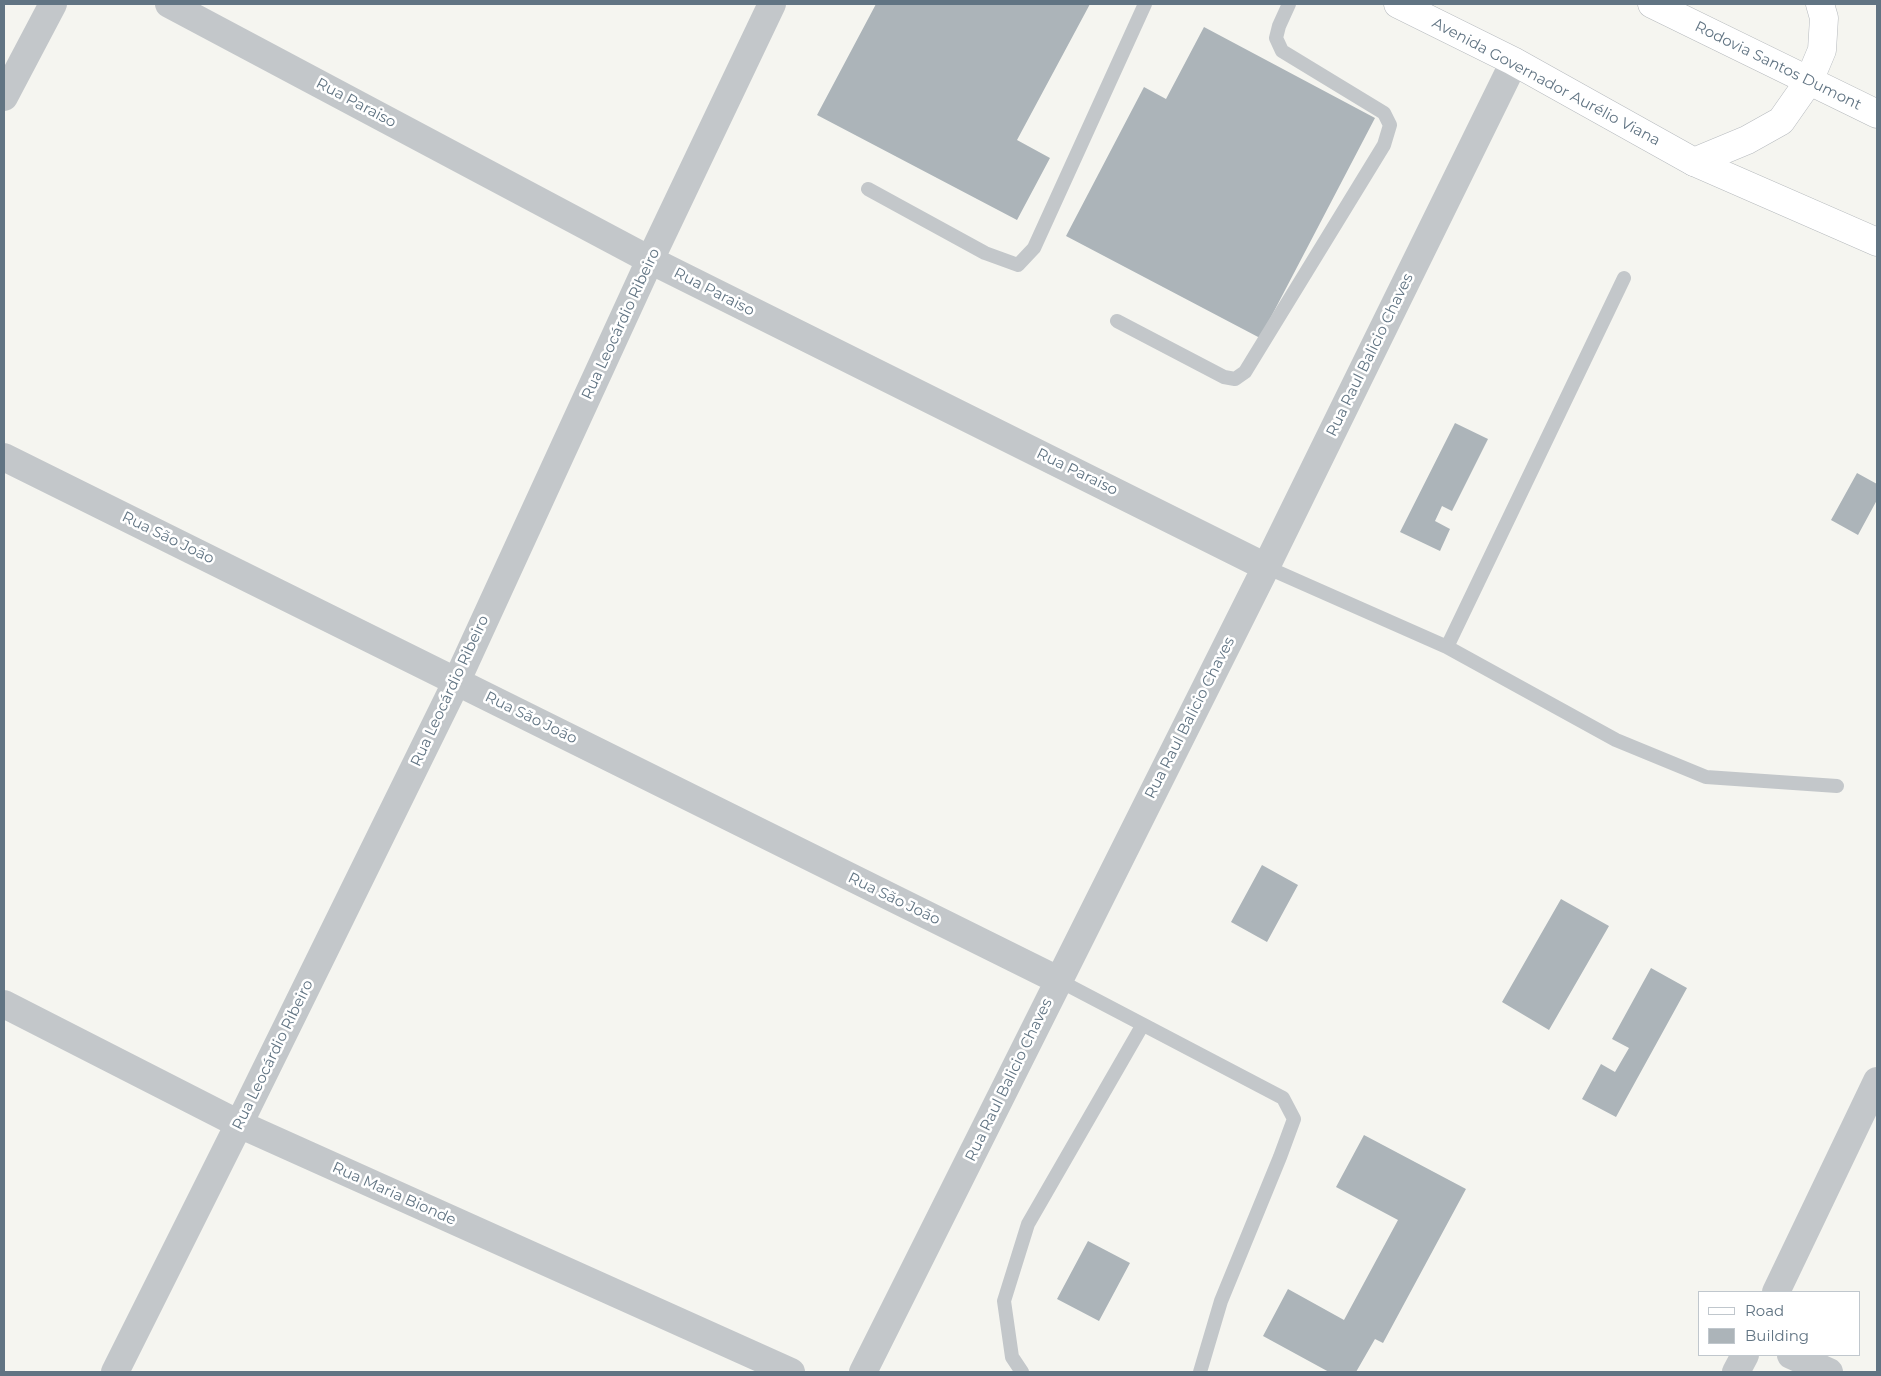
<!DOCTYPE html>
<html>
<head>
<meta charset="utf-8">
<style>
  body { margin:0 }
  #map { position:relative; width:1881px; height:1376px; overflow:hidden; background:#f5f5f0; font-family:Montserrat,sans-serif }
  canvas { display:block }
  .frame { position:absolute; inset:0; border:5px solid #617483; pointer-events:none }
  .legend { position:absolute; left:1698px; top:1291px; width:162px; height:65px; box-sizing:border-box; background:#fff; border:1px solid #c0c7cd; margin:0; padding:6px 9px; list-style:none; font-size:15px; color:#617483 }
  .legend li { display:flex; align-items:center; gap:10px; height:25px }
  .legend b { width:25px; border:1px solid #c0c7cd }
</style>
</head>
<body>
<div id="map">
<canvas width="1881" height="1376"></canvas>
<div class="frame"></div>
<ul class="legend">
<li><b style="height:6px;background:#fff"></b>Road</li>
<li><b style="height:14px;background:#acb4b9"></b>Building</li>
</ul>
</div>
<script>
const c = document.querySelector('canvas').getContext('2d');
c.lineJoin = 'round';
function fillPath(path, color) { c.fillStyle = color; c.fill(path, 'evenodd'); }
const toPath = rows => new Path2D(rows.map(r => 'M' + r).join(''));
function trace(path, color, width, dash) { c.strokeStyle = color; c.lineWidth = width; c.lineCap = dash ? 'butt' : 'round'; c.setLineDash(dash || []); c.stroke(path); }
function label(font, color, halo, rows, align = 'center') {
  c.font = font + ' Montserrat,sans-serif'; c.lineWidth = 5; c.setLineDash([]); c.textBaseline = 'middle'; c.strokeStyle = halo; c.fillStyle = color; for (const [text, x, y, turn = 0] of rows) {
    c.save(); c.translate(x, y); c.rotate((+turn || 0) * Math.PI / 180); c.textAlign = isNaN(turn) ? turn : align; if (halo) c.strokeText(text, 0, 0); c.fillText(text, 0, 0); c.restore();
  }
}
fillPath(toPath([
  [876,4,1090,4,1017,140,1050,158,1017,220,817,115],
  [1204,27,1375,118,1260,338,1066,236,1144,87,1166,99],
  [1455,423,1488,439,1452,511,1442,506,1435,521,1450,529,1440,551,1400,532],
  [1857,473,1877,484,1877,500,1858,535,1831,520],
  [1262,865,1298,885,1267,942,1231,922],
  [1561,899,1609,926,1549,1030,1502,1002],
  [1651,968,1687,988,1616,1117,1582,1099,1601,1064,1615,1072,1629,1048,1612,1039],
  [1364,1135,1466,1189,1383,1343,1375,1339,1356,1372,1329,1372,1263,1336,1288,1289,1344,1320,1398,1220,1336,1187],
  [1088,1241,1130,1263,1099,1321,1057,1299]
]), '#acb4b9');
const primary = toPath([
  [1398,4,1513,61,1694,162,1747,140,1781,121,1809,81,1822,50,1824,18,1820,4]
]);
const highway = toPath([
  [1652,4,1877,114],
  [1694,162,1877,242]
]);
trace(primary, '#b6babe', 29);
trace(highway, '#b5b9bc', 29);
trace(toPath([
  [868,189,985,253,1018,265,1034,248,1145,4],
  [1117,321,1224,377,1235,379,1245,372,1384,145,1390,125,1384,113,1282,51,1276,38,1279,26,1289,4],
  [1266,567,1447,647,1624,278],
  [1447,647,1616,740,1706,777,1837,786],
  [1058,980,1283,1098,1294,1119,1280,1157,1221,1301,1200,1372],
  [1022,1372,1012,1357,1004,1301,1028,1224,1142,1026]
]), '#c3c7ca', 14);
trace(toPath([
  [169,4,650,260,1266,567],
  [4,97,53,4],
  [4,457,1058,980],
  [4,1004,239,1124,791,1372],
  [1776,1292,1877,1081],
  [1791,1355,1829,1372],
  [115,1372,239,1124,453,689,650,260,772,4],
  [863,1372,1266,567,1514,62],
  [1736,1372,1745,1355]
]), '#c3c7ca', 28);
trace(primary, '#fff', 28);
trace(highway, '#fff', 28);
label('15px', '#617483', '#fff', [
  ["Rodovia Santos Dumont",1778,66,26],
  ["Avenida Governador Aurélio Viana",1546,82,28],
  ["Rua Paraiso",356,103,28],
  ["Rua Paraiso",714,292,27],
  ["Rua Leocárdio Ribeiro",621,324,-65],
  ["Rua Raul Balicio Chaves",1370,355,-64],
  ["Rua Paraiso",1077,472,26],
  ["Rua São João",168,538,26],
  ["Rua Leocárdio Ribeiro",450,691,-65],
  ["Rua São João",531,718,26],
  ["Rua Raul Balicio Chaves",1190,718,-63],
  ["Rua São João",894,899,26],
  ["Rua Leocárdio Ribeiro",273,1055,-64],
  ["Rua Raul Balicio Chaves",1009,1080,-64],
  ["Rua Maria Bionde",394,1194,24]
]);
</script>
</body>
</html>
